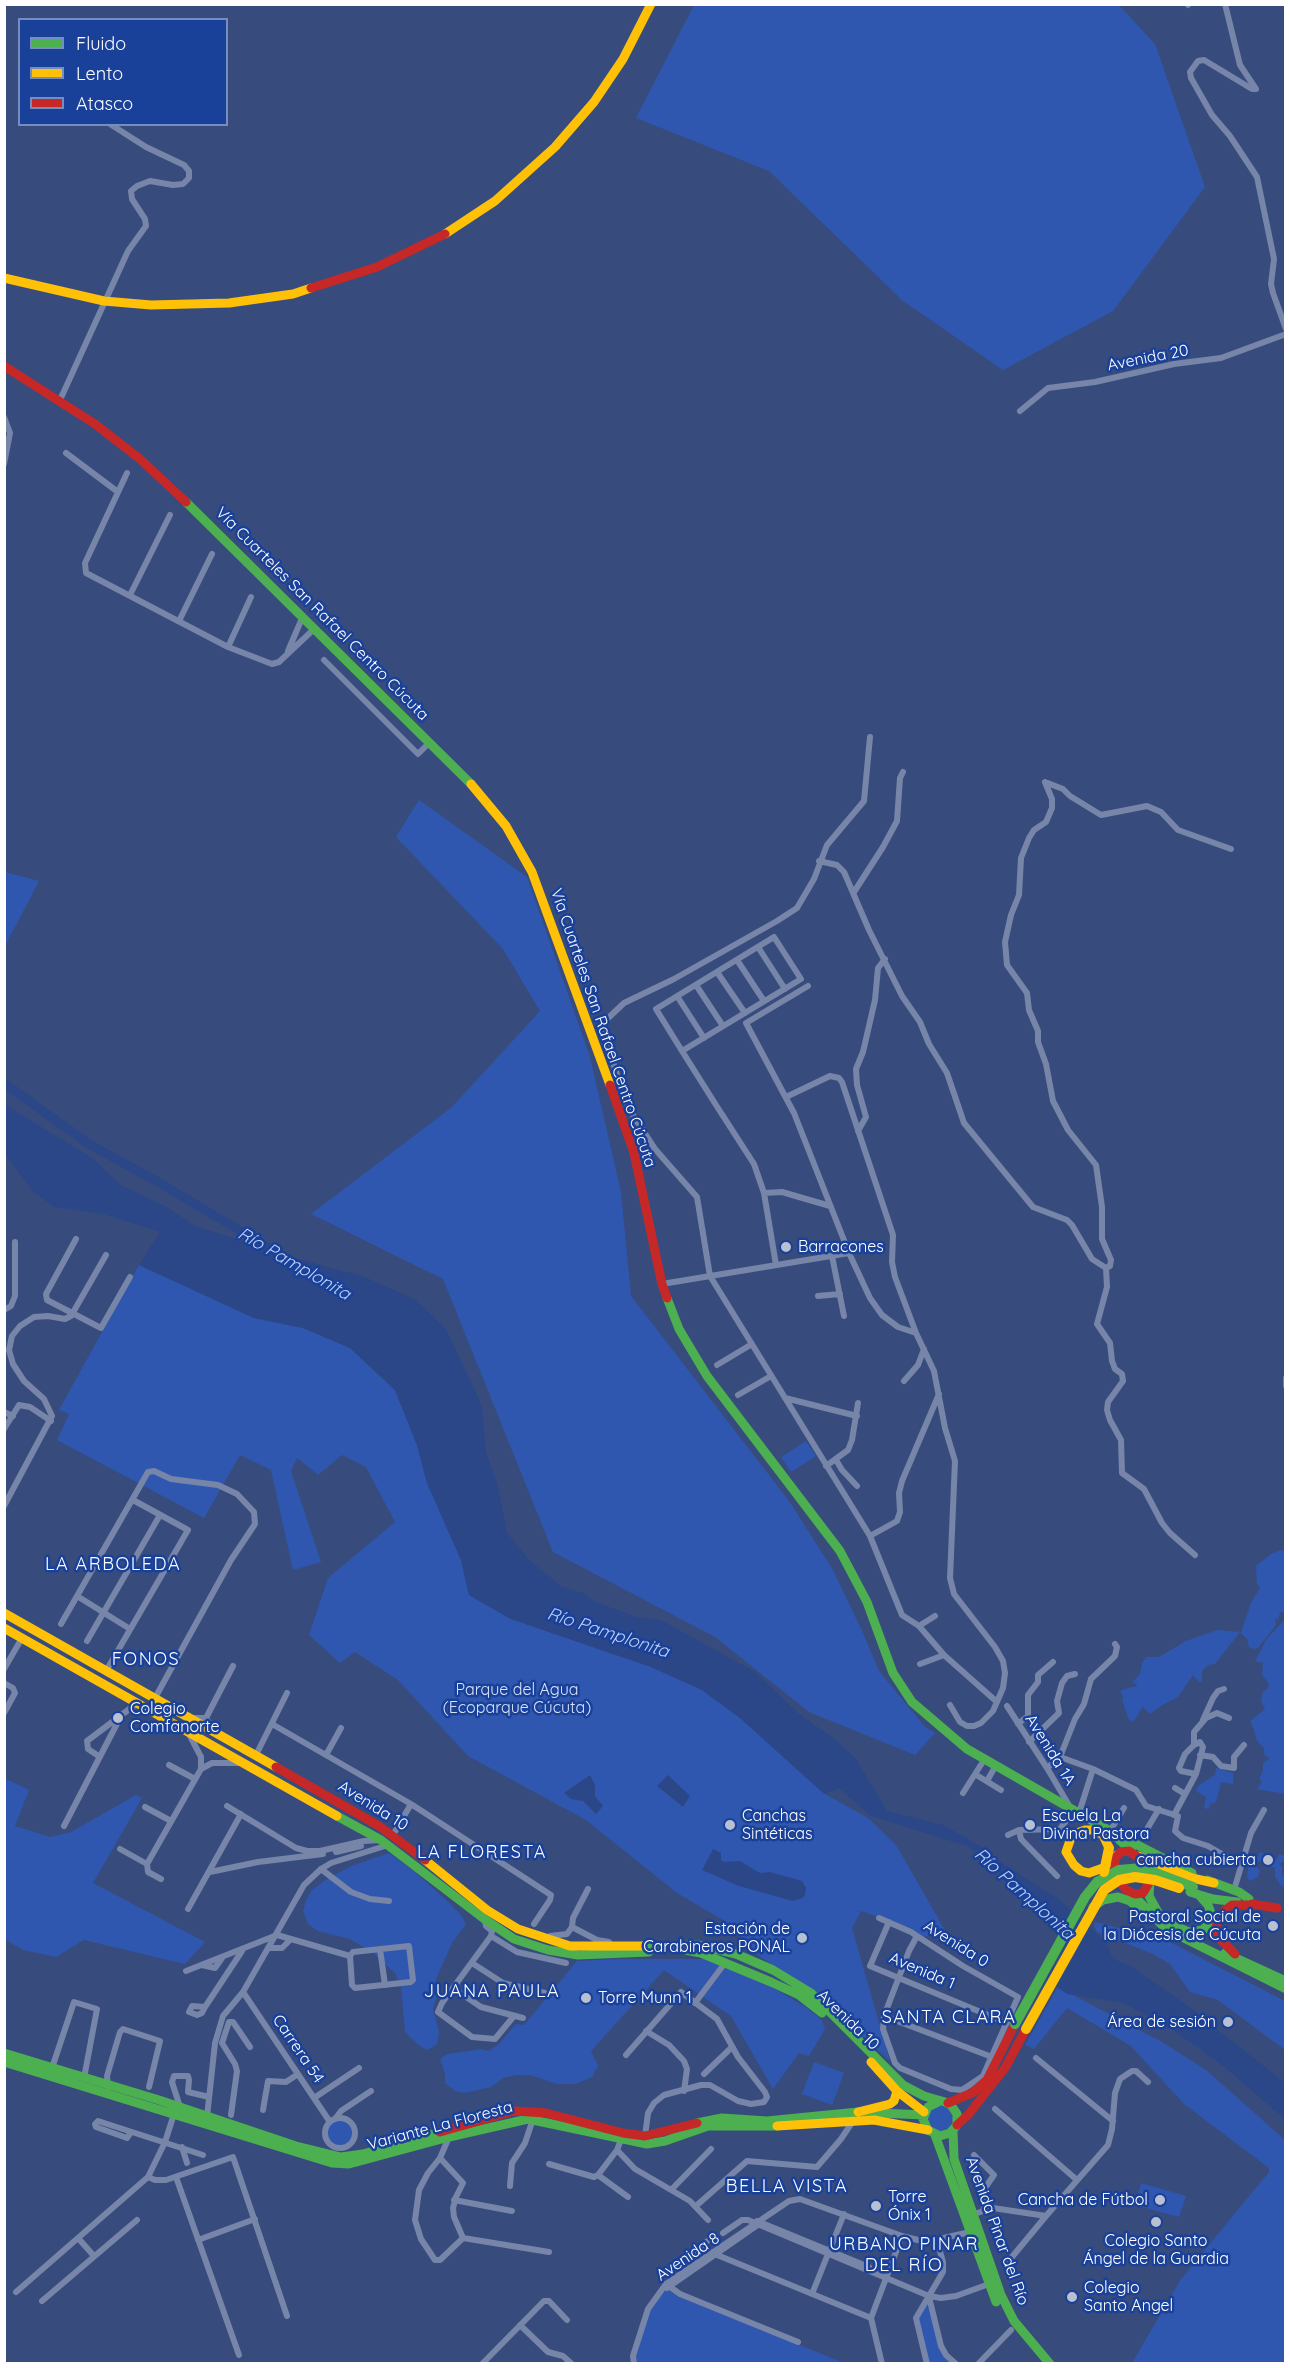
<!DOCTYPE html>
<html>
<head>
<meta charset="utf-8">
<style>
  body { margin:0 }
  #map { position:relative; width:1290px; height:2368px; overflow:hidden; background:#374c7d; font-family:Quicksand,sans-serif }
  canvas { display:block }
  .frame { position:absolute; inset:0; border:6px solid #fff; pointer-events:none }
  .legend { position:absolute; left:18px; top:18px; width:210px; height:108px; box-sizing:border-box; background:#1a419a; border:2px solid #768dc2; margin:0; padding:8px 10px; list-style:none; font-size:18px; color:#fff }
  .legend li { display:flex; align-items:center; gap:12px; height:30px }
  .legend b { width:30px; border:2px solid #768dc2 }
</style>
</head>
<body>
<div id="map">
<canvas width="1290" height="2368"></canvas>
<div class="frame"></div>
<ul class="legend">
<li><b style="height:8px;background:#4caf50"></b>Fluido</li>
<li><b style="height:8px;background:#ffc107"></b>Lento</li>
<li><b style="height:8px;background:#c62828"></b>Atasco</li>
</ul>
</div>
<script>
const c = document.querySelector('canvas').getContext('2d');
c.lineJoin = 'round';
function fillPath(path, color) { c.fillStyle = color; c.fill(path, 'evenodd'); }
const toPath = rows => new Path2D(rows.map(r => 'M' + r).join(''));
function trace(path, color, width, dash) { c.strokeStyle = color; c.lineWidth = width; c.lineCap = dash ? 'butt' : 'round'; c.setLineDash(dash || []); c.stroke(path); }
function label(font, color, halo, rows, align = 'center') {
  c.font = font + ' Quicksand,sans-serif'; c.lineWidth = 5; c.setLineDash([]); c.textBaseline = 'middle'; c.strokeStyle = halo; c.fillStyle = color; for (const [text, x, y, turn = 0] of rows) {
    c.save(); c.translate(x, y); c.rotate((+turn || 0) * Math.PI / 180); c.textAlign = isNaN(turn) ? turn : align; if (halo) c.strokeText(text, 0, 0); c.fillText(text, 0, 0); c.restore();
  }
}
fillPath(toPath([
  [694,5,1119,5,1155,44,1205,187,1113,311,1003,370,903,301,769,171,636,118],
  [419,800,527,877,590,1057,621,1192,631,1296,789,1501,833,1570,863,1633,879,1671,925,1727,935,1733,915,1755,809,1712,715,1637,553,1552,443,1279,311,1214,452,1107,540,1011,503,949,396,837],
  [5,872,39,881,5,946,4,872],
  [139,1265,254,1318,303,1328,350,1348,395,1390,417,1445,427,1483,461,1560,469,1595,511,1619,651,1667,702,1690,740,1718,825,1794,868,1818,896,1845,946,1932,923,1937,890,1921,861,1911,852,1928,890,2061,810,1990,759,1956,723,1920,677,1893,586,1820,468,1756,398,1680,355,1652,340,1663,309,1635,328,1578,395,1522,366,1467,342,1455,318,1475,297,1458,291,1471,321,1562,293,1570,271,1470,240,1455,204,1518,57,1440,69,1414,59,1410],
  [806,1441,816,1456,791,1472,781,1457],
  [1281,1550,1285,1551,1285,1611,1280,1613,1278,1619,1275,1619,1276,1625,1258,1648,1253,1649,1249,1647,1247,1639,1240,1632,1215,1664,1208,1665,1202,1671,1202,1681,1199,1682,1193,1675,1178,1697,1159,1707,1150,1714,1143,1707,1133,1722,1129,1720,1122,1700,1124,1698,1120,1691,1131,1687,1136,1687,1137,1684,1132,1683,1140,1674,1142,1663,1146,1657,1159,1657,1186,1641,1217,1630,1241,1632,1251,1603,1260,1588,1257,1584,1256,1566,1271,1554],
  [1285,1619,1285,1794,1257,1789,1262,1782,1259,1778,1263,1771,1263,1763,1270,1758,1264,1755,1264,1748,1257,1741,1254,1730,1250,1721,1265,1709,1261,1701,1263,1691,1267,1689,1269,1684,1262,1674,1263,1663,1255,1661,1266,1640],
  [1216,1768,1233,1773,1233,1784,1221,1782,1216,1802,1210,1804,1209,1809,1204,1808,1206,1797,1196,1791,1198,1786,1215,1775],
  [4,1778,29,1790,15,1826,50,1837,71,1832,136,1795,142,1798,93,1883,205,1942,185,1964,84,1940,56,1957,23,1950,6,1940,4,1935],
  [1260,1852,1277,1860,1279,1854,1285,1856,1285,1861,1279,1864,1282,1866,1282,1875,1285,1876,1285,1882,1282,1887,1276,1878,1279,1876,1275,1878,1275,1868,1257,1860,1256,1866,1260,1871,1258,1877,1249,1881,1247,1878,1249,1858,1256,1859],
  [389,1853,415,1872,445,1899,461,1915,466,1924,452,1943,435,1981,438,1992,433,2009,439,2032,437,2044,427,2050,417,2044,405,2032,401,1987,395,1973,372,1952,350,1939,318,1931,308,1924,303,1911,306,1900,312,1890,324,1881,349,1867],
  [1095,1922,1166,1940,1285,2001,1285,2050,1218,2000,1190,1992,1170,1964,1153,1954,1097,1932,1094,1926],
  [620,1959,707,1959,721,1964,699,1994,664,1970,591,2051,598,2066,592,2077,575,2084,557,2084,530,2075,516,2075,503,2078,491,2087,465,2093,455,2091,445,2083,445,2073,440,2059,447,2054,482,2049,489,2051,499,2044,516,2024,524,2025,577,1961],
  [728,1965,757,1978,804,2006,821,2019,825,2029,809,2056,799,2053,773,2089,731,2016,703,1997],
  [1058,1987,1162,2042,1206,2070,1285,2140,1285,2363,1132,2363,1181,2279,1269,2172,1269,2168,1184,2104,1131,2046,1067,2008,1034,2049,1025,2045],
  [814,2062,844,2073,832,2105,802,2094],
  [937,2105,947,2107,954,2119,950,2128,941,2132,932,2129,927,2116],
  '326 2133a14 14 0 1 1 28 0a14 14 0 1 1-28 0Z',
  [1141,2183,1186,2196,1179,2217,1135,2205],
  [668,2289,677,2296,839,2361,840,2363,637,2364,636,2356,649,2312,660,2295],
  [929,2300,939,2346,953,2363,929,2363,918,2318]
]), '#2f57af');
fillPath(toPath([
  [4,1104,92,1158,122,1186,165,1206,195,1226,295,1258,365,1277,416,1300,446,1329,482,1406,486,1452,497,1483,507,1533,529,1560,561,1586,583,1593,598,1603,637,1617,661,1620,755,1672,798,1713,837,1741,856,1759,887,1811,943,1825,984,1848,1005,1865,1057,1898,1106,1942,1113,1959,1131,1966,1188,2006,1285,2083,1285,2119,1217,2061,1167,2026,1123,2003,1067,1994,1043,1977,1039,1967,1056,1967,1066,1946,1041,1914,992,1865,967,1846,871,1816,839,1788,825,1794,822,1792,740,1718,702,1690,651,1667,511,1619,469,1595,461,1560,427,1483,417,1445,395,1390,350,1348,303,1328,254,1318,139,1265,160,1232,103,1214,54,1207,33,1191,5,1154],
  [590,1775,595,1785,595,1796,603,1806,596,1814,583,1801,571,1799,564,1793],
  [668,1775,690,1796,683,1807,657,1786],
  [713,1849,721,1853,721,1860,724,1862,740,1861,760,1873,770,1872,802,1881,806,1888,805,1895,803,1898,793,1901,739,1886,702,1870]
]), '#2b4788');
trace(toPath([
  [4,1083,89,1144,158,1182,288,1259]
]), '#2b4788', 9);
trace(toPath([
  [1225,4,1240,65,1256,89],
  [1188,5,1189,4],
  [1256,89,1252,89,1204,60,1198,61,1190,72,1191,78,1212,115,1230,136,1257,177,1274,259,1271,284,1273,293,1286,329],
  [60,400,128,251,146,226,145,219,132,199,131,191,137,186,150,181,173,185,183,184,189,178,189,171,184,165,146,147,110,124],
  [1020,411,1048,388,1095,382,1174,364,1221,358,1286,334],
  [4,417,10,433,4,464],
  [66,453,118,492],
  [127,473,85,563,86,573,228,647,272,664,279,662,313,630],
  [130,595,170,515],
  [179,621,212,554],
  [228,647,251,597],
  [288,651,303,616],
  [324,660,418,754,430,742],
  [870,737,864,801,827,845,814,879,797,908,777,921,674,979,624,1003,604,1022,606,1040,625,1100,634,1117,655,1149,697,1197,710,1276,870,1536,902,1615,919,1626,944,1655,997,1702],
  [1045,782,1052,799,1052,808,1046,822,1034,830,1029,838,1021,858,1019,895,1011,915,1005,942,1007,965,1027,993,1029,1010,1038,1031,1038,1042,1046,1064,1053,1101,1068,1130,1096,1165,1102,1207,1102,1239,1111,1260,1110,1266,1106,1268,1107,1287,1097,1324,1110,1343,1112,1361,1115,1369,1122,1374,1123,1381,1108,1402,1107,1410,1110,1420,1121,1440,1122,1473,1144,1489,1162,1523,1170,1533,1195,1555],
  [1045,782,1063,789,1070,796,1101,815,1147,806,1161,812,1178,830,1231,849],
  [819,861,837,865,844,872,869,930,902,996,920,1022,929,1044,947,1073,964,1123,1033,1207,1067,1220,1072,1225,1092,1259,1106,1268],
  [854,892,883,847,897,821,900,778,903,772],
  [758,947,785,989],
  [737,960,764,1001],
  [717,972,745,1013],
  [696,985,723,1026],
  [808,986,746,1023,794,1113,849,1253,870,1298,882,1315,898,1327,916,1333],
  [677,996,704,1038],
  [682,1051,801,979,774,937,656,1009,682,1051,716,1105,754,1164,764,1193,776,1265],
  [786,1097,830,1076,839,1078,842,1082,893,1235,892,1262,895,1277,916,1333,934,1371,945,1428,955,1461,950,1578,954,1594,995,1647,1003,1661,1005,1673,1003,1688,993,1711,981,1723,974,1726,967,1726,960,1722,950,1705],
  [858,1131,866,1117,857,1085,856,1069,863,1052,875,1000,878,968,885,959],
  [764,1193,782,1192,830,1206],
  [76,1239,46,1294,47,1300,101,1328,130,1277],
  [832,1256,844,1316],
  [662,1284,849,1253],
  [818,1296,840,1294],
  [4,1310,11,1306,15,1296,15,1242],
  [717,1365,752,1344],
  [1286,1378,1286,1386],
  [904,1381,918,1365,924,1349],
  [738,1395,771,1376],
  [785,1398,857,1416],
  [4,1412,13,1416],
  [4,1429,19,1405,30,1407,51,1421],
  [836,1460,842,1470,857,1486],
  [826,1466,848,1450,852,1440,858,1403],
  [4,1506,52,1416,44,1399,24,1381,13,1364,9,1350,12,1336,20,1326,34,1317,48,1316,65,1319,71,1316,106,1255],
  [870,1536,897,1521,900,1512,899,1493,902,1481,939,1394],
  [77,1596,130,1629],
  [61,1624,148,1472,154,1471,171,1479,218,1485,237,1494,254,1512,255,1524,231,1560,155,1698],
  [919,1626,935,1616],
  [87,1641,160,1515],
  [920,1664,944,1655],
  [4,1669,22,1638],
  [106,1671,188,1530,133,1500],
  [4,1683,13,1688,15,1693,4,1713],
  [1007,1706,1047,1768,1070,1807],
  [193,1718,206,1718,215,1732],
  [206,1718,233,1666],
  [1203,1720,1213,1698,1218,1691,1224,1689],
  [272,1724,411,1804,551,1895,550,1900,534,1924],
  [1018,1724,1028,1716,1028,1695,1038,1682,1038,1675,1053,1662],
  [1029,1742,1059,1713,1057,1701,1062,1683,1067,1676,1075,1674],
  [256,1755,287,1693],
  [326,1755,341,1728],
  [1200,1755,1213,1757,1221,1766,1234,1768,1234,1757,1244,1745],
  [100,1757,88,1749,87,1741,136,1704],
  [1060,1757,1093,1769,1136,1790,1146,1806,1178,1816,1175,1831,1183,1838,1208,1846,1241,1865],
  [169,1765,195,1779],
  [1047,1768,1060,1757,1075,1719,1084,1704,1091,1679,1115,1656,1117,1647,1115,1644],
  [201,1769,212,1763,240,1763],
  [1196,1774,1181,1771,1179,1768,1185,1754,1194,1745,1194,1732,1206,1718,1217,1713,1229,1718],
  [978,1776,1001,1790],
  [987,1781,995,1767],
  [1175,1788,1185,1794],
  [963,1793,984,1760],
  [227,1806,296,1848,307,1851,320,1851,364,1841,380,1840],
  [145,1807,171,1821],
  [1079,1813,1093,1769],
  [1174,1815,1196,1774,1203,1747,1200,1742,1194,1745],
  [64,1826,121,1716],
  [1019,1830,1021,1839,1057,1876],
  [1110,1831,1124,1808],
  [1144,1834,1159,1809],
  [393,1835,411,1804],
  [1008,1835,1019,1830,1060,1829,1074,1810],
  [120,1849,147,1864],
  [336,1852,361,1846],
  [321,1869,351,1892,370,1899,389,1901],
  [210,1872,258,1862,323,1854],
  [161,1879,148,1872,147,1864,201,1769,201,1757,189,1734],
  [1234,1890,1251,1833,1264,1810],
  [188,1909,241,1814],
  [879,1918,911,1932,917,1936,963,1966,1018,1997,983,2076,962,2090,951,2089,900,2068,895,2063,883,2029,884,2016,909,1951,917,1936],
  [485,1921,486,1926,492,1931,491,1936,442,2003,438,2012,472,2037,495,2039,514,2016],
  [889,1922,870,1966,1007,2023],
  [572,1927,597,1940,609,1942],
  [491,1936,517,1952,566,1963],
  [550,1936,567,1934,572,1927,573,1918,588,1889],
  [270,1948,282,1948,290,1940],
  [380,1949,385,1985],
  [472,1963,503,1983,545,1993],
  [202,1965,215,1968,222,1958],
  [186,1971,277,1935,350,1956,353,1952,409,1946,413,1980,411,1982,355,1988,352,1985,350,1956],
  [453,1988,481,2007,523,2018],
  [243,1992,330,2122],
  [695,2003,725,1963],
  [205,2007,192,2006,189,2012,197,2015,202,2013,205,2007,242,1951],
  [884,2016,992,2057],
  [646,2031,669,2045,684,2061,687,2069,684,2091],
  [626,2055,681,1992,717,2019,738,2057,765,2092,767,2097,764,2102,751,2104,738,2101,710,2085,701,2085,664,2095,654,2103,648,2113,645,2136],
  [1036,2058,1113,2121],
  [52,2068,74,2002,97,2009,84,2078],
  [704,2074,732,2047],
  [108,2087,107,2076,120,2032,123,2029,160,2041,149,2087],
  [314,2098,359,2068],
  [180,2107,172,2082,174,2076,188,2076,189,2080,188,2092,209,2097],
  [995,2109,1077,2180],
  [263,2110,268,2081,286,2082,298,2074],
  [174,2114,165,2142,148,2177,155,2180,166,2180,233,2157,287,2316],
  [231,2115,237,2071,235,2064,222,2043,229,2022,233,2022,250,2047],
  [207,2117,215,2043,223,2016,243,1992,304,1885,321,1869,331,1863,388,1845],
  '325 2133a15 15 0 1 1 30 0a15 15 0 1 1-30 0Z',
  [335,2119,341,2111,371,2091],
  [131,2132,127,2138,96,2127,95,2124,98,2121,203,2155],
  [449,2137,440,2158,428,2173,419,2190,415,2220,421,2239,435,2260,440,2260,463,2238],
  [182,2147,187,2163],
  [617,2150,635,2169,690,2201,708,2220],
  [974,2155,994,2175,985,2188,987,2200,983,2210],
  [440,2158,463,2183,456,2197,453,2208,454,2217,463,2238],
  [549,2164,594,2177,598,2175,617,2150,622,2137],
  [598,2175,628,2197],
  [176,2177,239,2355],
  [510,2186,512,2163,525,2143,533,2119],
  [672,2189,711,2149],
  [454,2200,512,2211],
  [696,2206,747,2161,817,2167,841,2139,853,2121],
  [974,2214,993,2208,1046,2216,1108,2145,1112,2129,1115,2093,1120,2079,1132,2071,1136,2071,1148,2082],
  [757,2221,869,2267],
  [723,2233,742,2220,748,2220,929,2296,941,2298,956,2296,989,2284],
  [78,2238,94,2256],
  [463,2238,549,2252],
  [198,2240,255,2219],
  [700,2248,871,2318],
  [1007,2263,1046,2216],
  [670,2270,714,2236],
  [666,2284,680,2294,798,2342],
  [667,2288,759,2224],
  [16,2292,148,2177],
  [812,2294,844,2214],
  [929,2297,941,2346,946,2355,956,2364],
  [42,2301,137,2220],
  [520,2325,548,2352,563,2356,572,2364],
  [482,2364,544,2301,549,2301,567,2320],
  [634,2364,633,2356,648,2309,666,2284,789,2201,800,2199,902,2236,926,2242,970,2232],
  [882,2364,871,2318,902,2236],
  [927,2364,916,2318,943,2272,943,2262,937,2241],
  [978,2364,1011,2330]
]), '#7785a8', 6);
trace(toPath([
  [186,502,471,784],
  [667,1298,679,1329,707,1376,840,1551,867,1602,893,1673,912,1702,967,1749,1110,1831,1132,1852],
  [337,1816,381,1840,483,1918,514,1939,548,1950,578,1955,649,1952],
  [1122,1837,1192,1873],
  [1207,1880,1239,1892,1249,1899],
  [1150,1881,1149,1896,1160,1916],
  [1190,1892,1213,1899,1237,1902],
  [1131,1893,1166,1929,1286,1989],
  [1093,1907,1103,1900,1118,1897,1130,1901,1137,1907],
  [1167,1922,1189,1932,1203,1930,1209,1923,1211,1913,1208,1905,1199,1895],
  [643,1946,698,1945,736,1954,773,1970,811,1993,903,2085,924,2096,945,2102,951,2105,957,2114,957,2125,950,2133,940,2136,928,2130,923,2119,928,2107,940,2101],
  [685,1950,701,1953,771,1982,799,1995,822,2013],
  [1225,1953,1286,1981],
  [4,2053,159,2100,296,2146,341,2157,363,2154,440,2132],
  [4,2062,332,2163,349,2164,449,2137,528,2119,647,2144,665,2141,708,2126,777,2126],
  [697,2123,722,2118,767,2121,858,2112,924,2115],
  [953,2130,954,2159,1001,2295,1014,2321,1050,2364],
  [935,2135,996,2302]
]), '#4caf50', 9);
trace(toPath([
  [445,234,495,201,555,147,594,102,623,59,651,4],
  [4,278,104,301,151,305,229,303,293,294,311,288],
  [471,784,506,826,532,872,610,1085],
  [4,1613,276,1767],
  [4,1628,337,1816],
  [1109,1848,1103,1835,1093,1830,1085,1830,1072,1835,1066,1852,1074,1865,1081,1871,1089,1873,1103,1868,1117,1855],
  [1138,1856,1192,1878,1214,1883],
  [425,1860,487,1910,518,1929,570,1946,643,1946],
  [871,2062,897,2091,924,2112],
  [858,2112,890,2104,894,2101,897,2091],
  [777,2126,874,2120,928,2130]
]), '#ffc107', 9);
trace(toPath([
  [311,288,377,267,445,234],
  [4,366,95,424,140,459,186,502],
  [610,1085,634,1153,662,1284,667,1298],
  [276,1767,379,1826,425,1860],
  [1129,1851,1142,1860,1148,1870,1150,1881,1143,1893,1135,1894,1126,1890,1115,1875,1115,1858,1121,1852,1129,1851],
  [1252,1904,1277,1908],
  [1235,1954,1218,1937,1216,1927,1218,1920,1224,1911,1232,1905,1257,1905],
  [948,2103,972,2093,987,2080,1015,2024],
  [957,2125,968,2115,1005,2068,1026,2029],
  [440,2132,514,2111,546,2113,623,2133,645,2136,697,2123]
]), '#c62828', 9);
trace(toPath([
  [1015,2024,1085,1897,1097,1882,1119,1870,1142,1868,1193,1887]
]), '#4caf50', 10);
trace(toPath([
  [1104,1872,1109,1848],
  [1026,2029,1104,1890,1119,1880,1135,1877,1155,1880,1179,1888]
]), '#ffc107', 10);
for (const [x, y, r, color] of [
  [786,1247,6,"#b9c0d2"],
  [118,1718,6,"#b9c0d2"],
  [730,1825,6,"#b9c0d2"],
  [1030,1825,6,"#b9c0d2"],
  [1268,1860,6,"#b9c0d2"],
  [1273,1926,6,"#b9c0d2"],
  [802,1938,6,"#b9c0d2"],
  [586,1998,6,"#b9c0d2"],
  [1228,2022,6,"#b9c0d2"],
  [1160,2200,6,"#b9c0d2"],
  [876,2206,6,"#b9c0d2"],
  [1156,2222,6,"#b9c0d2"],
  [1072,2297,6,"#b9c0d2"]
]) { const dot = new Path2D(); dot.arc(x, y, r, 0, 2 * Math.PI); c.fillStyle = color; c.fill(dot); trace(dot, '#1a419a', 2); }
label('16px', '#fff', '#1a419a', [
  ["Avenida 20",1148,358,-11],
  ["Vía Cuarteles San Rafael Centro Cúcuta",322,614,45],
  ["Vía Cuarteles San Rafael Centro Cúcuta",603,1028,71],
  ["Avenida 1A",1050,1750,58],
  ["Avenida 10",373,1806,32],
  ["Avenida 0",956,1944,32],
  ["Avenida 1",922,1971,23],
  ["Avenida 10",848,2020,44],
  ["Carrera 54",298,2049,56],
  ["Variante La Floresta",440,2126,-15],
  ["Avenida Pinar del Río",997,2231,70],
  ["Avenida 8",688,2257,-34]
]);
label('16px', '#fff', '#1a419a', [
  ["Barracones",798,1247],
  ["Colegio",130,1709],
  ["Comfanorte",130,1727],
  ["Canchas",742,1816],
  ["Sintéticas",742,1834],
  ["Escuela La",1042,1816],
  ["Divina Pastora",1042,1834],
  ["cancha cubierta",1256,1860,"right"],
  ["Pastoral Social de",1261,1917,"right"],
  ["la Diócesis de Cúcuta",1261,1935,"right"],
  ["Estación de",790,1929,"right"],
  ["Carabineros PONAL",790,1947,"right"],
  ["Torre Munn 1",598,1998],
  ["Área de sesión",1216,2022,"right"],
  ["Torre",888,2197],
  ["Ónix 1",888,2215],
  ["Cancha de Fútbol",1148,2200,"right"],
  ["Colegio Santo",1156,2241,"center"],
  ["Ángel de la Guardia",1156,2259,"center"],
  ["Colegio",1084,2288],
  ["Santo Angel",1084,2306]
], 'left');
label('16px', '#d7e3fc', '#1a419a', [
  ["Parque del Agua",517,1690],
  ["(Ecoparque Cúcuta)",517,1708]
]);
label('italic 18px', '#bdd0f7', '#1a419a', [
  ["Río Pamplonita",294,1264,30],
  ["Río Pamplonita",608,1633,18],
  ["Río Pamplonita",1024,1894,42]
]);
c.letterSpacing = '1.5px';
label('18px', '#fff', '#1a419a', [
  ["LA ARBOLEDA",113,1565],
  ["FONOS",146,1660],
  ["LA FLORESTA",482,1853],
  ["JUANA PAULA",492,1992],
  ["SANTA CLARA",949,2018],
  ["BELLA VISTA",787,2187],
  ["URBANO PINAR",904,2245],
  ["DEL RÍO",904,2266]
]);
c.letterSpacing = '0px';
</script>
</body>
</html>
